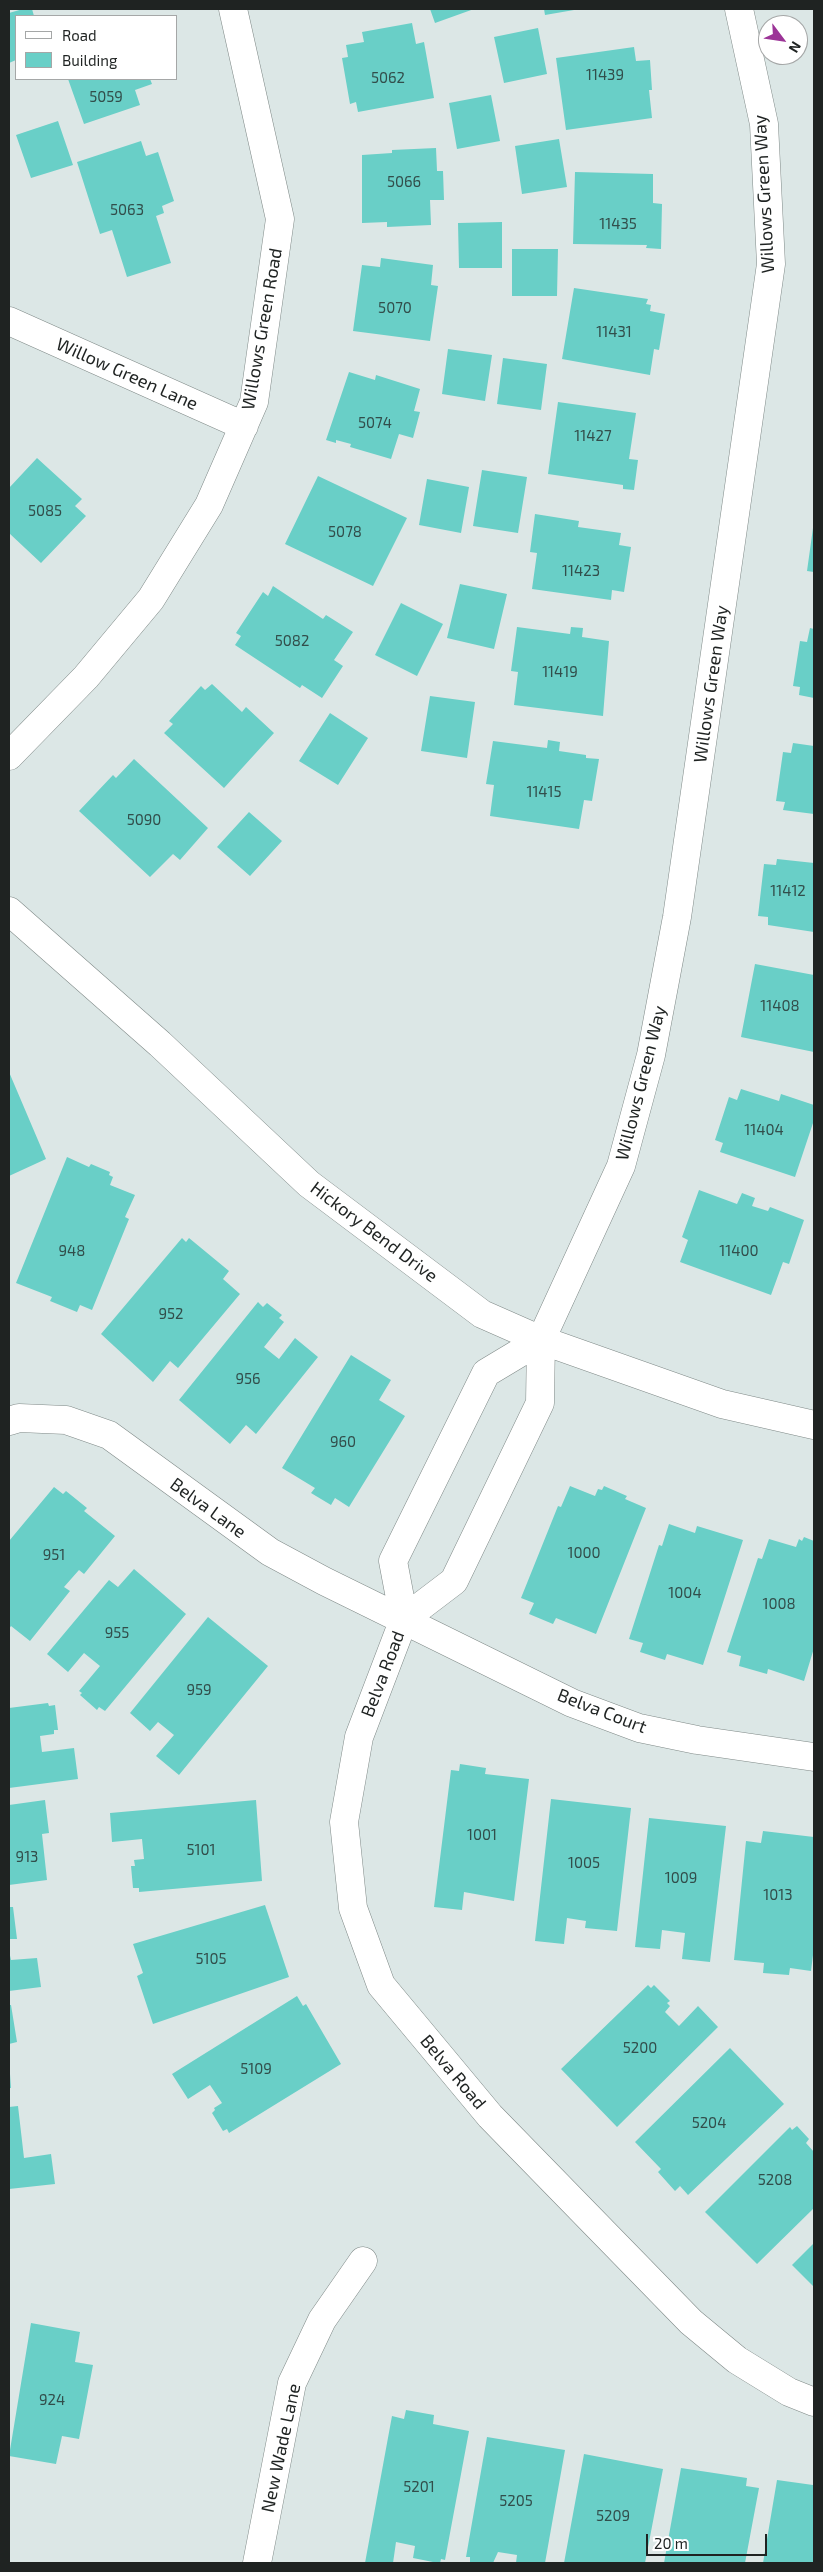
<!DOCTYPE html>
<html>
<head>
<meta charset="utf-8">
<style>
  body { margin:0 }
  #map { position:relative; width:823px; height:2572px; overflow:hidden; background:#dce7e6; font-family:"Exo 2",sans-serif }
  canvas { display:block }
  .frame { position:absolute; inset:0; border:10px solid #1f2322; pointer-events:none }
  .legend { position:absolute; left:15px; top:15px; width:162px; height:65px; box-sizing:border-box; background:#fff; border:1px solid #a5a7a7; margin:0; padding:6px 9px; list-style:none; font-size:15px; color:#1f2322 }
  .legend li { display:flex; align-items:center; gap:10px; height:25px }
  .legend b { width:25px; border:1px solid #a5a7a7 }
  .north { position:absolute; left:758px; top:15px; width:50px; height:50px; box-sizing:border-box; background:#fff; border:1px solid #a5a7a7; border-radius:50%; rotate:121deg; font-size:14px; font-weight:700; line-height:20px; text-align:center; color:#1f2322 }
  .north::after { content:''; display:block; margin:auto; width:18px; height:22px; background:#9c3497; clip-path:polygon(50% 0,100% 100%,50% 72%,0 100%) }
  .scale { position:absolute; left:646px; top:2534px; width:121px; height:22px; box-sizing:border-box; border:2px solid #1f2322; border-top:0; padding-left:6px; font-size:15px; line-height:18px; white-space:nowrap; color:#1f2322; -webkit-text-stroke:4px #fff; paint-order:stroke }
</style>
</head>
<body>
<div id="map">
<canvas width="823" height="2572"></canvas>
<div class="frame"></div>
<ul class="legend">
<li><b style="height:6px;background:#fff"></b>Road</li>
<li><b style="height:14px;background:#69cfc7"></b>Building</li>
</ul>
<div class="north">N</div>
<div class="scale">20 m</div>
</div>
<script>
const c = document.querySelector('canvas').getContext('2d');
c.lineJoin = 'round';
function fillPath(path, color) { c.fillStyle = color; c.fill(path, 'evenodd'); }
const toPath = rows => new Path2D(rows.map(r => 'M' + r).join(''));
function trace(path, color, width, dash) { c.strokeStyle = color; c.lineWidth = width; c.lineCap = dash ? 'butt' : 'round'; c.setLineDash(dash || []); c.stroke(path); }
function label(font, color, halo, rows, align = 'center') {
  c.font = font + ' "Exo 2",sans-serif'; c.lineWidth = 4.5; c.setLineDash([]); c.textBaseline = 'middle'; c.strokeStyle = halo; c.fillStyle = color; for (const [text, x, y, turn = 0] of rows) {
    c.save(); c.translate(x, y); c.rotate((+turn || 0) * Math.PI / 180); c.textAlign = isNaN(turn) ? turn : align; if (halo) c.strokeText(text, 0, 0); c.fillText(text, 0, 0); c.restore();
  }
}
fillPath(toPath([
  [23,9,32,9,34,16,16,16,16,60,9,63,9,13],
  [430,9,474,9,435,23],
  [544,9,574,9,574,10,545,15],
  [412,23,416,44,424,42,434,98,358,112,356,102,350,104,342,58,348,57,346,45,364,42,362,32],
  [538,28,547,74,504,83,494,37],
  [634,47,636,61,650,60,652,90,649,90,652,118,566,130,556,58],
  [68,79,150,79,152,84,135,90,140,105,84,124],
  [491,95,500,141,457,149,449,103],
  [58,121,73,165,31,178,16,135],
  [559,139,567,187,522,194,515,146],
  [141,141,146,156,158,152,174,201,162,206,164,213,156,216,171,263,127,277,112,230,100,234,77,162],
  [436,148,437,171,443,171,444,200,430,200,431,225,387,227,387,222,362,223,362,155,392,153,392,150],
  [575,172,653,174,653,203,662,204,661,249,646,248,647,245,573,244],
  [502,222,502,268,459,268,458,223],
  [512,249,558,249,557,296,512,296],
  [381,258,433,265,431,285,438,286,430,341,353,331,362,265,380,267],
  [574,288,648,299,646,304,651,305,650,311,665,314,659,350,654,349,650,375,562,359],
  [448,349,492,355,485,401,442,394],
  [503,358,547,364,541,410,497,404],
  [349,372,375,380,376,375,420,389,414,411,420,412,413,438,399,434,391,459,350,447,351,444,336,440,336,443,326,440],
  [558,402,636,413,629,459,638,460,634,490,623,489,623,485,548,474],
  [37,458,82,499,75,506,86,516,41,563,9,533,9,488],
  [482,470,527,477,518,533,473,526],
  [318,476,407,518,373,586,285,544],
  [427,479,469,487,461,533,419,525],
  [535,514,579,521,578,527,621,533,619,545,631,547,624,592,612,590,611,600,532,589,537,553,530,552],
  [813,528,814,528,814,572,807,571],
  [460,584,507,594,494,649,447,638],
  [273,586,323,619,326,615,353,632,334,660,343,666,322,698,302,685,300,688,235,645,241,636,236,633,263,592,268,596],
  [401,603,443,624,417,676,375,655],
  [517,627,570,634,571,627,583,628,582,637,609,641,603,716,514,705,518,672,511,671],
  [810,628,814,629,814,698,799,695,800,687,793,686,800,641,807,642],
  [212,684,242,712,246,707,274,733,224,788,164,733,173,724,169,721,201,686,205,690],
  [430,696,475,702,467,758,421,751],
  [330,713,368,738,338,785,299,761],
  [548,740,560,742,559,751,586,755,586,758,599,759,592,801,584,800,579,829,490,816,494,785,486,784,493,741,547,748],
  [793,743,814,746,814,814,783,810,785,802,776,801,783,752,791,753],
  [134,759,208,828,180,860,173,854,150,877,79,811,113,775,116,778],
  [249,812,282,841,250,876,217,847],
  [777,859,814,863,814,932,768,925,768,917,758,916,764,864,776,865],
  [755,964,814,975,814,1052,741,1037],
  [9,1072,46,1159,9,1176],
  [741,1089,779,1101,781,1094,814,1105,814,1120,795,1177,720,1152,723,1143,715,1140,729,1097,737,1100],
  [67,1157,89,1167,91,1164,110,1172,109,1175,113,1177,110,1185,135,1195,125,1217,129,1219,92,1310,80,1305,77,1312,50,1301,52,1297,16,1283],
  [699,1190,737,1204,742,1193,755,1198,752,1206,768,1211,770,1207,804,1220,789,1264,783,1262,771,1295,680,1262,688,1240,682,1237],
  [182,1238,186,1242,189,1238,229,1271,223,1279,240,1294,178,1368,170,1361,153,1382,101,1334],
  [258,1302,263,1307,267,1303,282,1315,279,1318,284,1322,264,1347,279,1359,295,1338,318,1357,256,1434,246,1425,230,1444,179,1400],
  [351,1355,391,1380,379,1400,405,1416,349,1507,335,1498,331,1505,311,1493,315,1488,282,1468],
  [570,1486,595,1496,598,1489,602,1490,604,1486,627,1496,625,1499,646,1508,596,1634,556,1618,553,1624,529,1614,534,1603,521,1598,558,1506,561,1507],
  [54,1487,63,1494,66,1491,87,1508,84,1511,115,1536,84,1574,79,1570,64,1587,70,1591,30,1641,11,1626,9,1629,9,1541],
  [669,1524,695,1533,697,1526,743,1540,703,1665,667,1654,665,1660,640,1652,643,1643,629,1639,659,1545,662,1546],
  [804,1537,814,1541,814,1648,804,1681,768,1669,767,1674,739,1666,741,1656,727,1652,758,1558,762,1559,769,1539,796,1547,799,1539,802,1541],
  [134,1569,186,1614,105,1711,99,1707,97,1710,80,1695,82,1693,79,1691,100,1666,84,1653,68,1672,47,1654,109,1580,118,1587],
  [208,1617,268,1666,179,1775,156,1756,174,1735,158,1722,150,1731,130,1713],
  [48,1703,49,1706,55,1705,58,1730,54,1730,54,1734,40,1736,42,1752,74,1748,78,1779,9,1788,9,1708],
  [460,1764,486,1768,485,1774,529,1779,514,1901,464,1892,462,1910,434,1907,451,1770,459,1771],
  [551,1799,631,1808,617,1931,585,1928,586,1921,567,1918,564,1944,535,1941],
  [45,1800,49,1833,42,1834,47,1880,9,1885,9,1805],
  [256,1800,262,1881,139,1892,139,1888,133,1888,131,1866,135,1866,134,1860,144,1859,142,1839,112,1842,110,1813],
  [649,1818,726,1826,710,1962,682,1959,685,1933,662,1930,660,1949,635,1947],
  [763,1831,814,1837,814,1947,811,1971,790,1968,789,1975,763,1973,764,1963,734,1960,746,1841,761,1843],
  [265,1905,289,1977,153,2024,137,1976,143,1973,133,1944],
  [9,1907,13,1907,17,1939,9,1939],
  [9,1951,11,1960,37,1958,41,1987,9,1991],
  [648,1985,651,1988,654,1985,670,2001,667,2003,670,2006,665,2012,679,2026,698,2006,718,2027,617,2127,561,2069],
  [297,1996,303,2006,306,2004,341,2064,229,2133,227,2129,223,2131,212,2113,215,2110,214,2108,222,2103,210,2085,188,2099,172,2074],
  [9,2005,11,2005,17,2042,9,2044],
  [730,2048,784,2104,688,2195,680,2186,675,2191,658,2172,661,2169,635,2142],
  [9,2060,11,2088,9,2088],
  [18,2106,24,2158,51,2154,55,2184,9,2189,9,2107],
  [797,2126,809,2139,806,2143,814,2152,814,2208,757,2264,705,2212,790,2127,792,2130],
  [814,2243,814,2287,792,2265],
  [31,2323,80,2332,75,2362,93,2365,79,2439,62,2436,56,2464,9,2456],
  [406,2410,434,2415,433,2424,469,2431,445,2560,441,2559,440,2563,438,2563,413,2558,415,2546,396,2542,393,2563,365,2563,392,2416,404,2419],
  [487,2437,565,2450,545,2563,516,2563,517,2555,498,2552,493,2563,470,2562,470,2557,466,2557],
  [584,2454,663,2469,645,2563,564,2563],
  [681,2468,747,2478,746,2486,759,2488,745,2563,664,2563],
  [777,2480,813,2485,814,2563,763,2563]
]), '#69cfc7');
const minor = toPath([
  [9,321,244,426],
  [9,756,86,677,151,599,209,505,254,402,280,219,233,9],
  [9,911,160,1044,309,1184,482,1314,541,1340,722,1404,814,1425],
  [541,1340,486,1373,393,1561,404,1619,359,1737,344,1822,353,1908,381,1985,490,2116,691,2322,737,2360,789,2392,814,2402],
  [9,1421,19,1418,66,1420,109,1435,270,1552,324,1581,572,1703,639,1728,697,1740,814,1757],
  [404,1619,454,1581,540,1403,541,1340,621,1166,651,1055,677,917,771,264,764,124,739,9],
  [257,2563,292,2383,322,2320,363,2261]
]);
trace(minor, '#7f8987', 29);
trace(minor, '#fff', 28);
label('15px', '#324e4b', null, [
  ["11439",605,75],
  ["5062",388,78],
  ["5059",106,97],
  ["5066",404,182],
  ["5063",127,210],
  ["11435",618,224],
  ["5070",395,308],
  ["11431",614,332],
  ["5074",375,423],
  ["11427",593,436],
  ["5085",45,511],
  ["5078",345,532],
  ["11423",581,571],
  ["5082",292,641],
  ["11419",560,672],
  ["11415",544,792],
  ["5090",144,820],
  ["11412",788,891],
  ["11408",780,1006],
  ["11404",764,1130],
  ["948",72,1251],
  ["11400",739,1251],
  ["952",171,1314],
  ["956",248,1379],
  ["960",343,1442],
  ["1000",584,1553],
  ["951",54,1555],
  ["1004",685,1593],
  ["1008",779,1604],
  ["955",117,1633],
  ["959",199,1690],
  ["1001",482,1835],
  ["5101",201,1850],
  ["913",27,1857],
  ["1005",584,1863],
  ["1009",681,1878],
  ["1013",778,1895],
  ["5105",211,1959],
  ["5200",640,2048],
  ["5109",256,2069],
  ["5204",709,2123],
  ["5208",775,2180],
  ["924",52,2400],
  ["5201",419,2487],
  ["5205",516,2501],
  ["5209",613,2516]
]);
label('18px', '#1f2322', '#fff', [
  ["Willows Green Way",764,194,-93],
  ["Willows Green Road",262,329,-80],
  ["Willow Green Lane",127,374,24],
  ["Willows Green Way",711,684,-82],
  ["Willows Green Way",641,1083,-76],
  ["Hickory Bend Drive",374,1232,37],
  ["Belva Lane",208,1508,36],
  ["Belva Road",383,1674,-69],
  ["Belva Court",602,1711,21],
  ["Belva Road",453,2072,50],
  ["New Wade Lane",281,2448,-78]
]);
</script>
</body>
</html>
